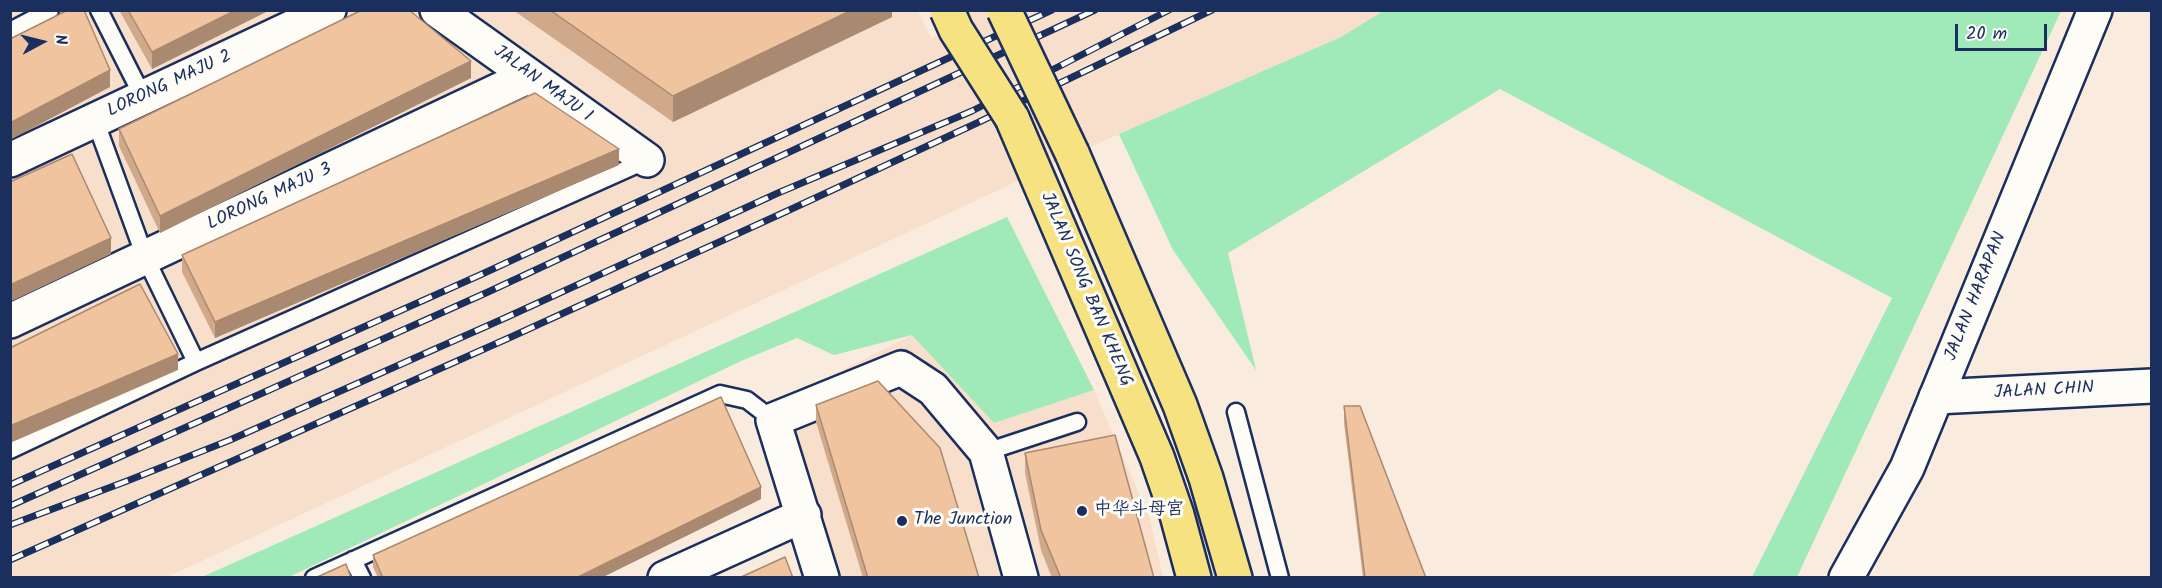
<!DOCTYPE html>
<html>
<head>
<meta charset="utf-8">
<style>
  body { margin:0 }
  #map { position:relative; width:2162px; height:588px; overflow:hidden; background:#f9ebdd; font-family:Kalam,sans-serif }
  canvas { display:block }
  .frame { position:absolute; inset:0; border:12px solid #1b2f5e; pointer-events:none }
  .north { position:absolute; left:12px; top:12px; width:60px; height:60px; -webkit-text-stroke:4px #fdfcf7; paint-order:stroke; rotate:83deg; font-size:16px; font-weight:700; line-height:24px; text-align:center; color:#1b2f5e }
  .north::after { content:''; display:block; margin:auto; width:21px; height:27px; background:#1b2f5e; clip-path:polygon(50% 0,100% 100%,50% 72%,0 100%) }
  .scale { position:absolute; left:1955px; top:24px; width:92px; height:27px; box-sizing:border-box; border:3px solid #1b2f5e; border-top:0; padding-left:8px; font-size:18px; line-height:21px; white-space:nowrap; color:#1b2f5e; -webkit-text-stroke:4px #fdfcf7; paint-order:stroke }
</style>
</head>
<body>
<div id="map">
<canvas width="2162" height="588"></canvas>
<div class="frame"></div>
<div class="north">N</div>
<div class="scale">20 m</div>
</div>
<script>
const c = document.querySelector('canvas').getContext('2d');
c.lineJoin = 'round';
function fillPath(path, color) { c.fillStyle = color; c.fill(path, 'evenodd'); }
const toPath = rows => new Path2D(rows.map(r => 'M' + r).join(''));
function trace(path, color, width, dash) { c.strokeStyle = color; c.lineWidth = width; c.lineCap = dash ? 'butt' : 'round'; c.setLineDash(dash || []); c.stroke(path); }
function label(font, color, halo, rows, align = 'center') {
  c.font = font + ' Kalam,"LXGW WenKai TC",sans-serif'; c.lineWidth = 6; c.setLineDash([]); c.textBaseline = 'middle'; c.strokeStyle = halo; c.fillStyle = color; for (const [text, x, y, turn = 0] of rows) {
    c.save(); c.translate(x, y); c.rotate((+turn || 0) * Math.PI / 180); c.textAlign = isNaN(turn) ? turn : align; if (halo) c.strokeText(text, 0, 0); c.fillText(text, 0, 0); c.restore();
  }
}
fillPath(toPath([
  [917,10,932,39,969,11,1385,11,1341,37,1108,139,165,578,11,577,10,11],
  [912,335,994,423,1094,390,1150,519,1163,577,824,577,777,403]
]), '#f7dfcb');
fillPath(toPath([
  [1385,10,2061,11,1797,577,1752,577,1892,298,1500,89,1228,253,1256,370,1173,250,1119,134,1341,37],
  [1007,217,1094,390,994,423,912,335,834,355,797,338,741,361,289,577,202,577]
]), '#a0e9b8');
const lane = toPath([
  [99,10,143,97],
  [10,31,50,10],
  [95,120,145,257,196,362],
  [1236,412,1280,578],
  [10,450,196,362,647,160],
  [986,452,1077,422],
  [353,560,362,578],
  [314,578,720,394,747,400,773,420]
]);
const street = toPath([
  [437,10,647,160],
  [10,160,329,10],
  [10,321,529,76],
  [1936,397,2152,386],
  [665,578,804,515],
  [822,578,773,420,901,368,933,389,986,452,1021,578]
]);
const secondary = toPath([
  [1846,578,1907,468,2095,10]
]);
const primary = toPath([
  [1012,118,1157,457,1177,515,1194,578],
  [1072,153,1180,405,1206,478,1235,578]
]);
trace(lane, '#1b2f5e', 21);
trace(street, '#1b2f5e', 38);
trace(secondary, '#1b2f5e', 38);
trace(primary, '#1b2f5e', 38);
trace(lane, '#fdfcf7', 16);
trace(street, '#fdfcf7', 33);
trace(secondary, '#fdfcf7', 33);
trace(primary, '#f6e281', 33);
const rail = toPath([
  [10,485,480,275,1052,10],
  [10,506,488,292,1095,10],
  [10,525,127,481,230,440,505,318,778,193,972,111,1169,10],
  [10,560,511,337,785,212,977,123,1212,10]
]);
trace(rail, '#1b2f5e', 7);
trace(rail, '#fdfcf7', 4.5, [14]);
const primaryBridge = toPath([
  [947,10,956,30,1012,118],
  [1004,10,1072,153]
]);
trace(primaryBridge, '#1b2f5e', 38, []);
trace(primaryBridge, '#f6e281', 33);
fillPath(toPath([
  [119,10,270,10,152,69],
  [513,10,892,10,892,17,673,122],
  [471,78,160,233,119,146,119,129],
  [619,165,215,338,182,272,182,255],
  [816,405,979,578,863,578,816,422],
  [1344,406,1426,578,1363,578,1344,423],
  [1025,453,1154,578,1052,578,1041,550,1025,473],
  [761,499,601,578,378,578,373,567,373,555]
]), '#cfa98a');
fillPath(toPath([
  [236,10,270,10,152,69,152,52],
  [852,10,892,10,892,17,673,122,673,96],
  [471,61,471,78,160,233,160,216],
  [110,70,110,87,10,140,10,123],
  [619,149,619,165,215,338,215,322],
  [111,238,111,254,10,302,10,285],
  [178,354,178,370,10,443,10,426],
  [761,487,761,499,601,578,576,578]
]), '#a98970');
const building = toPath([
  [68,10,84,10,110,70,10,123,10,39,68,10],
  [128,10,236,10,152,52,128,10],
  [362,10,409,10,471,61,160,216,119,129,362,10],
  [550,10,852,10,673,96,550,10],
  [535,93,619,149,215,322,182,255,535,93],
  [72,154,111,238,10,285,10,182,72,154],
  [140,284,178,354,10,426,10,348,140,284],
  [878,381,940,448,979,578,868,578,816,405,878,381],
  [721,397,761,487,576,578,383,578,373,555,721,397],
  [1344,406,1360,406,1426,578,1365,578,1344,406],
  [1115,435,1154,578,1061,578,1041,530,1025,453,1115,435],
  [785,557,793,578,739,578,785,557],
  [346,564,351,578,315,578,346,564]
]);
fillPath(building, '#f1c4a0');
trace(building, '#a98970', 1.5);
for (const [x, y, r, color] of [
  [1082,511,6,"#1b2f5e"],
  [902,521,6,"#1b2f5e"]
]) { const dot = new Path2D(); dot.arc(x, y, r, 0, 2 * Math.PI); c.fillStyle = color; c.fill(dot); trace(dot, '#fdfcf7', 2); }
label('18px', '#1b2f5e', '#fdfcf7', [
  ["LORONG MAJU 2",170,85,-25],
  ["JALAN MAJU 1",542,85,36],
  ["LORONG MAJU 3",270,198,-25],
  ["JALAN SONG BAN KHENG",1085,290,67],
  ["JALAN HARAPAN",1977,297,-68],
  ["JALAN CHIN",2044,392,-3]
]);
label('18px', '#1b2f5e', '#fdfcf7', [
  ["中华斗母宫",1094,511],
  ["The Junction",914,521]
], 'left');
</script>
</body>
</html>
